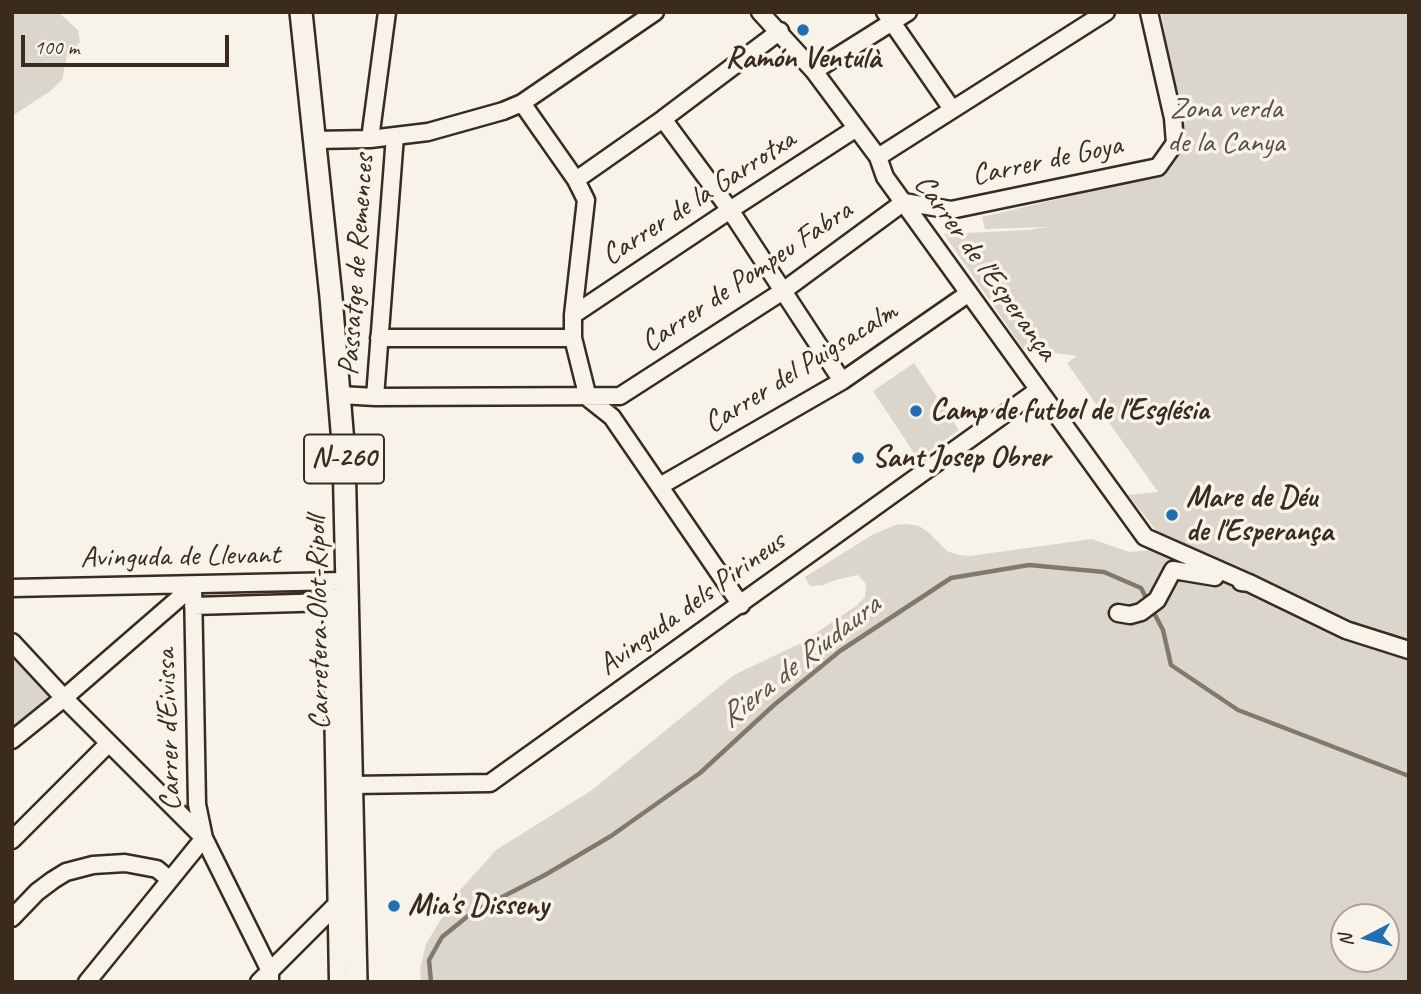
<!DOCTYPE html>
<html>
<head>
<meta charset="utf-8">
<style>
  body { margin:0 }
  #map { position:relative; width:1421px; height:994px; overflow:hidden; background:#f7f3e8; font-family:Caveat,sans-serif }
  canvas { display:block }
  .frame { position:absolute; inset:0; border:14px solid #3b2a1e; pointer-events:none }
  .north { position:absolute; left:1330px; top:903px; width:70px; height:70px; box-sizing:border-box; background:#f7f3e8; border:2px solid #aca397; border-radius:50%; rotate:263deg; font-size:19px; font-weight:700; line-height:28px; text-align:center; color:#3b2a1e }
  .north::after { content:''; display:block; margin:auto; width:24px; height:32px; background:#1f6fb2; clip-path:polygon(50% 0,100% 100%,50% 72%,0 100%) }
  .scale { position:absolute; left:21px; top:35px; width:208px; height:32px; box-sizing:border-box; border:4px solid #3b2a1e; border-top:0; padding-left:9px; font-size:21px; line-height:24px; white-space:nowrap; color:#3b2a1e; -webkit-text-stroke:5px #f7f3e8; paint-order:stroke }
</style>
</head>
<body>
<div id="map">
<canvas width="1421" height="994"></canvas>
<div class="frame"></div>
<div class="north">N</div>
<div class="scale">100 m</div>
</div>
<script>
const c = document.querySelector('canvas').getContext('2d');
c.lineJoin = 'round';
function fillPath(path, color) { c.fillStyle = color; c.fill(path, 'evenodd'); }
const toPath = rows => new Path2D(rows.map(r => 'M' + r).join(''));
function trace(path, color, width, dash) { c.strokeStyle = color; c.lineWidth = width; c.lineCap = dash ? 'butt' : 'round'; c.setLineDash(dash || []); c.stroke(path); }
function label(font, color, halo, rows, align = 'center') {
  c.font = font + ' Caveat,sans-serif'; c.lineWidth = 7; c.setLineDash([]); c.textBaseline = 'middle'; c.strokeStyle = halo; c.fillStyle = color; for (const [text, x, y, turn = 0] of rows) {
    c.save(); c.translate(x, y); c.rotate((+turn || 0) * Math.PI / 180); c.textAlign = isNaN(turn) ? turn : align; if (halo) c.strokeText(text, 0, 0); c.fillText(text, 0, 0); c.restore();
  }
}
fillPath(toPath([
  [12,12,58,12,78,30,80,42,67,56,62,80,49,92,12,116],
  [1161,12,1409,12,1409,982,421,982,420,969,426,944,455,896,496,850,592,790,734,675,801,643,856,606,865,597,866,584,858,575,835,580,824,585,810,586,805,577,872,535,895,525,907,524,919,526,928,532,947,551,959,555,970,556,1092,539,1129,552,1149,550,1160,535,1128,495,1158,492,1067,363,1077,356,1055,353,1026,353,944,234,1028,230,1049,227,985,229,982,217,1159,175,1184,142],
  [1344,917,1386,917,1386,959,1344,959],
  [914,363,959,430,918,459,873,391],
  [12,647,55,706,12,737]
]), '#dbd6cb');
trace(toPath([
  [431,982,429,960,442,937,473,912,545,875,611,836,700,773,774,705,840,651,951,578,1029,565,1104,572,1141,588,1163,630,1171,665,1238,710,1409,776]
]), '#84786c', 4.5);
const minor = toPath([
  [760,12,814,71,878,157,885,177,1145,537,1249,583],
  [885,12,952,109],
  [814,71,908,12],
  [522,103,576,180,586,200,573,315,573,338,588,398,612,417,741,605],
  [663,119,730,210,842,381],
  [370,139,387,12],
  [314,140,370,139,428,132,503,111,522,103,655,12],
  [878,157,1106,12],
  [576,180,663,119,780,31],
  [904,202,951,210,1158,167,1175,143,1173,118,1149,12],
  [573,315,730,210,855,129],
  [379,338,573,338],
  [340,395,375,397,620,396,783,291,904,202],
  [375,397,395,136],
  [660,486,842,381,969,293],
  [331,582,338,982],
  [1241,582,1249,583,1346,630,1409,650],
  [193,586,197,804,204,838,270,971,270,982],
  [12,588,342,581],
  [193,606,332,602],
  [1118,613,1130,615,1141,612,1157,600,1173,570,1215,577],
  [12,642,64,698,204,838,87,982],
  [12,740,64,698,193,586],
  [352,785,490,783,1038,390],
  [12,840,109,743],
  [12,918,37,892,53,880,66,872,93,865,125,863,157,869,170,880],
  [259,982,337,904]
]);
const major = toPath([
  [301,12,331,297,344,455,356,982]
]);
trace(minor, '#3b2a1e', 21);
trace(major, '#3b2a1e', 26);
trace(minor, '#f7f3e8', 16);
trace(major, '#f7f3e8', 21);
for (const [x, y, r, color] of [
  [803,30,7,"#1f6fb2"],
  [916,411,7,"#1f6fb2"],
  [858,458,7,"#1f6fb2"],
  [1172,515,7,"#1f6fb2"],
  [394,906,7,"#1f6fb2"]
]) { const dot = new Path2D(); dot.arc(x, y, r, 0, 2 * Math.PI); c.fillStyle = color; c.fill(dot); trace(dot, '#f7f3e8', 2.5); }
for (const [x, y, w] of [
  [344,459,80]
]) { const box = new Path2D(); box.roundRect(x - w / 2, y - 24.5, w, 49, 5); c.fillStyle = '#f7f3e8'; c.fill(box); trace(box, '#3b2a1e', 2); }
label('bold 28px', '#3b2a1e', null, [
  ["N-260",344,459]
]);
label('bold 30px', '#3b2a1e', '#f7f3e8', [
  ["Ramón Ventulà",803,59,"center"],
  ["Camp de futbol de l'Església",930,411],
  ["Sant Josep Obrer",872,458],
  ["Mare de Déu",1186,498],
  ["de l'Esperança",1186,532],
  ["Mia's Disseny",408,906]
], 'left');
label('30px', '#5b4c41', '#f7f3e8', [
  ["Zona verda",1226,109],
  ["de la Canya",1226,143]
]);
label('30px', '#3b2a1e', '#f7f3e8', [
  ["Carrer de Goya",1047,161,-12],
  ["Carrer de la Garrotxa",699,198,-33],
  ["Passatge de Remences",357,265,-86],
  ["Carrer de l'Esperança",985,268,54],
  ["Carrer de Pompeu Fabra",747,277,-34],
  ["Carrer del Puigsacalm",801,368,-32],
  ["Avinguda de Llevant",180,557,-1],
  ["Avinguda dels Pirineus",692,604,-36],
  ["Carretera Olot-Ripoll",319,623,-91],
  ["Carrer d'Eivissa",169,730,-92]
]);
label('italic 32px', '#5f5145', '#f7f3e8', [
  ["Riera de Riudaura",800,662,-38]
]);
</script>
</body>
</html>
